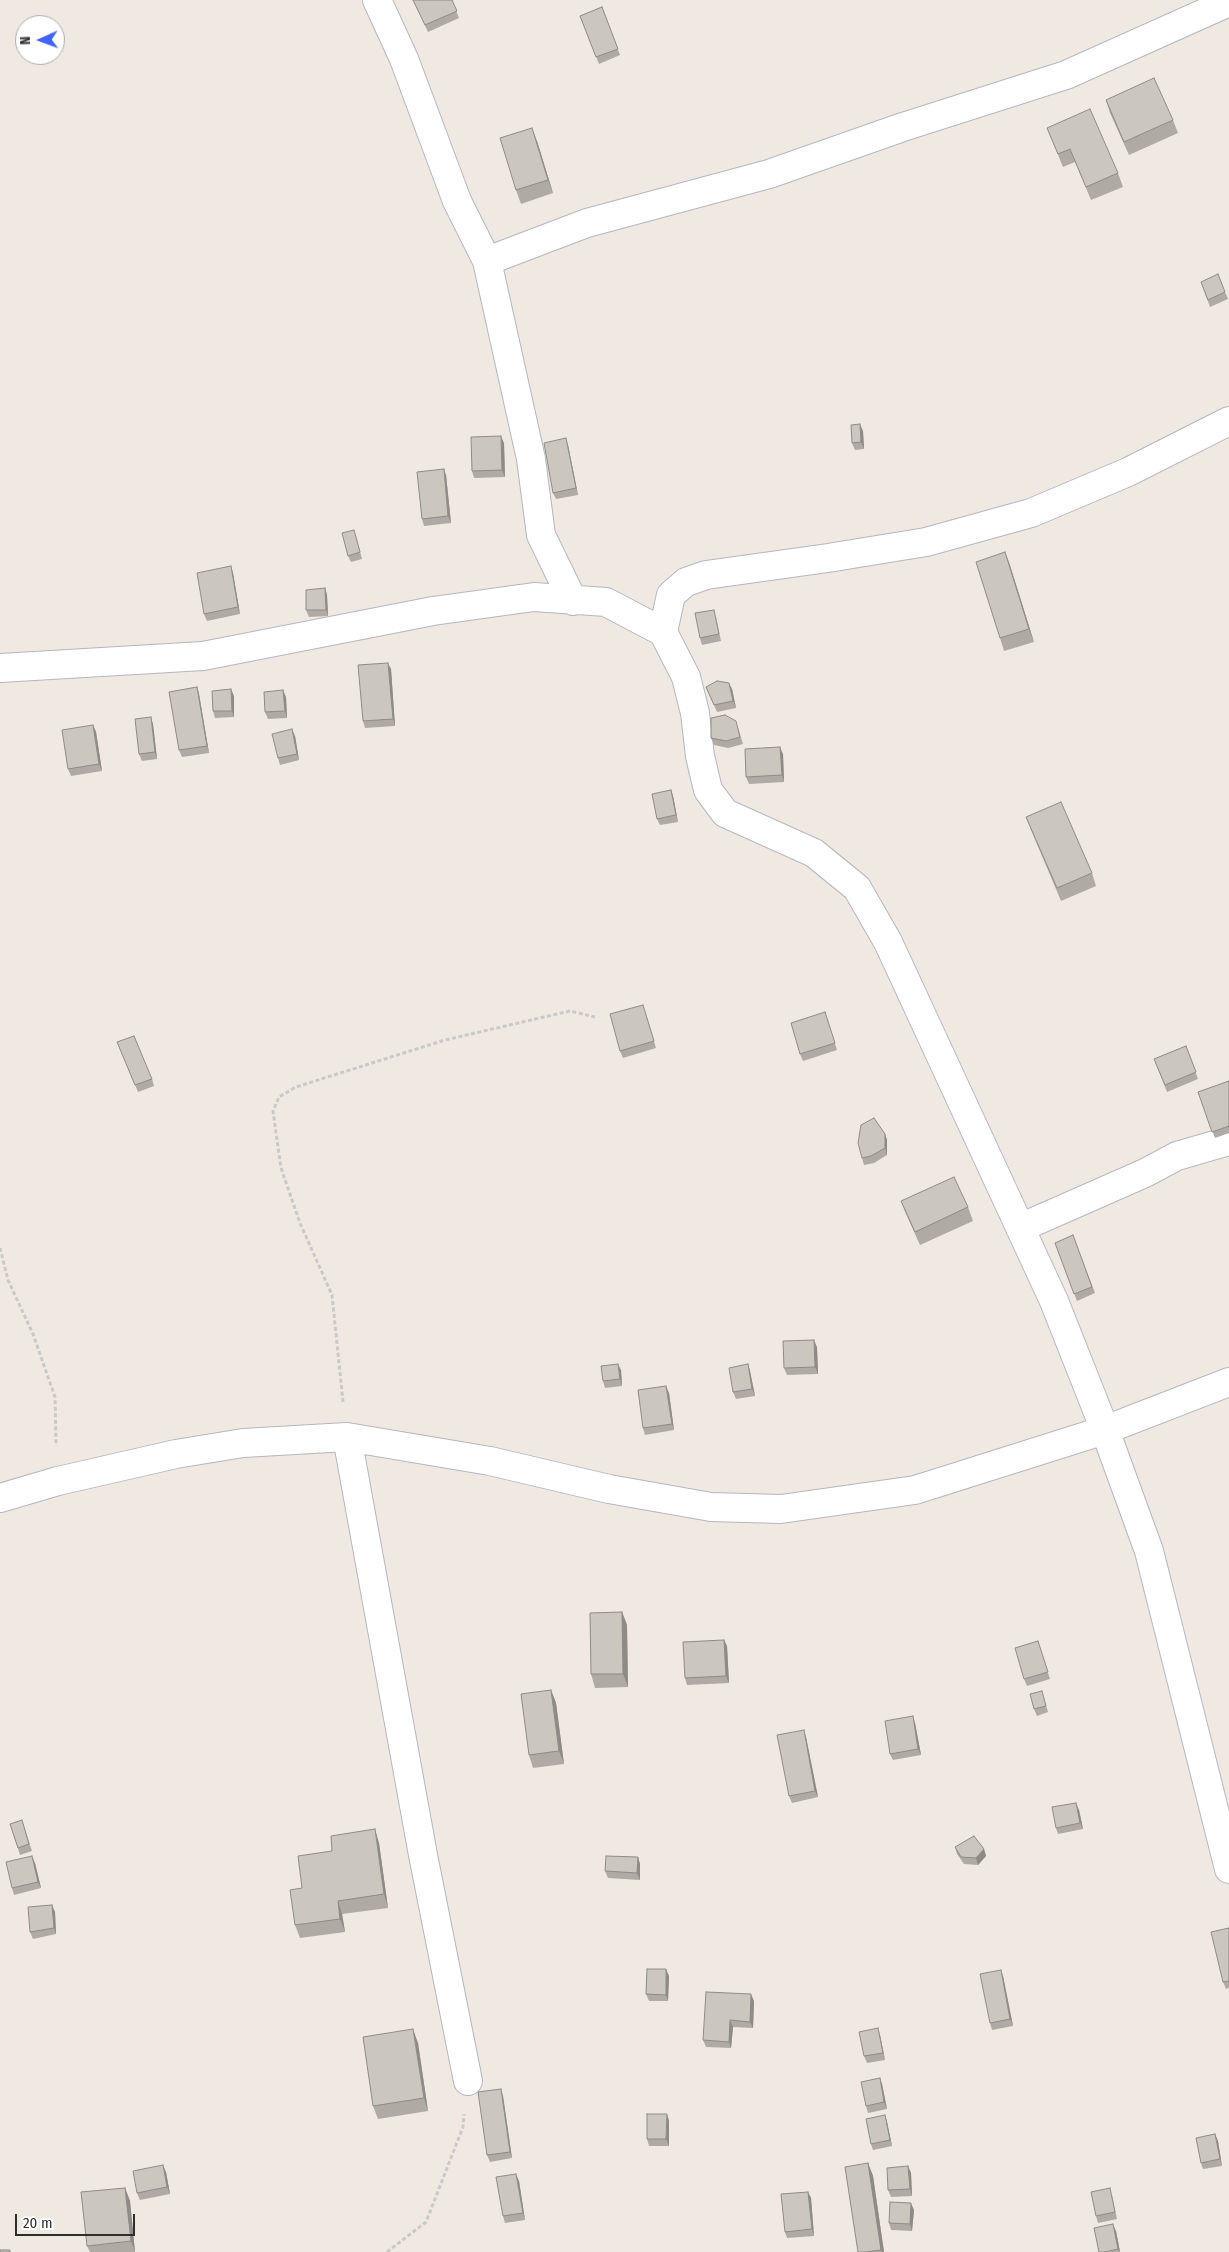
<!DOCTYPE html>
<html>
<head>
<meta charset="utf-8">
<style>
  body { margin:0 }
  #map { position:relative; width:1229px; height:2252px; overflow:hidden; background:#efe9e1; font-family:"Fira Sans Condensed",sans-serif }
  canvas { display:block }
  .north { position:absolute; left:15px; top:15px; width:50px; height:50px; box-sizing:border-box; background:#fff; border:1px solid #ababab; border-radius:50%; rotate:268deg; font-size:14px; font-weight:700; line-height:20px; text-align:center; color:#2e2e2e }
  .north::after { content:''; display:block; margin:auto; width:18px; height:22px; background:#4264fb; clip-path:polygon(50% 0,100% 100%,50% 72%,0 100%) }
  .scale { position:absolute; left:15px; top:2214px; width:120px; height:22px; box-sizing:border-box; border:2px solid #2e2e2e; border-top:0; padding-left:6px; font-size:15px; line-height:18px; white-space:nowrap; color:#2e2e2e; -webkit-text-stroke:4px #fff; paint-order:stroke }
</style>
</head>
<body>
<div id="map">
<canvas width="1229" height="2252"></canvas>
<div class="north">N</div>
<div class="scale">20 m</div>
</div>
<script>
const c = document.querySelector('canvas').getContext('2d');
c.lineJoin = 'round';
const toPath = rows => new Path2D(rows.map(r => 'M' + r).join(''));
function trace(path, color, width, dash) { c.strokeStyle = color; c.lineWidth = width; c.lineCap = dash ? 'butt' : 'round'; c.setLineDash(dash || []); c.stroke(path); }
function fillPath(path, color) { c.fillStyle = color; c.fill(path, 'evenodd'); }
const minor = toPath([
  [377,0,404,59,457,201,487,261,531,459,541,535,573,601],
  [487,261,587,223,769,174,903,127,1066,75,1229,2],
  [663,632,671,595,686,582,706,575,828,558,926,542,1031,513,1128,472,1229,421],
  [0,668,203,656,433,611,534,597,606,602,663,632,686,677,695,713,700,756,708,790,725,813,814,853,857,888,888,942,1054,1301,1105,1430,1149,1551,1229,1869],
  [1020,1228,1145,1173,1177,1156,1229,1141],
  [347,1437,423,1855,468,2081],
  [0,1498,58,1481,176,1454,243,1443,347,1437,490,1461,609,1489,711,1507,781,1509,915,1490,1105,1430,1229,1382]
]);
trace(minor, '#b4b7c1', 30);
trace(toPath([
  [0,1248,8,1280,33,1334,55,1397,56,1446],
  [343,1402,332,1295,300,1223,281,1168,273,1111,279,1097,296,1087,445,1040,570,1011,595,1017],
  [387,2252,426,2222,463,2127,464,2114]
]), '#c9c9c9', 3, [4, 2.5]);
trace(minor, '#fff', 28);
fillPath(toPath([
  [413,0,452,0,459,18,428,32],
  [602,7,620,55,599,64,580,16],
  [1106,100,1173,120,1178,133,1129,155,1110,113],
  [1047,128,1118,173,1123,187,1091,200,1075,162,1063,167],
  [537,141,553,193,521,204,516,190],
  [1218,274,1228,299,1210,307,1201,282],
  [863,431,864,449,855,450,852,443],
  [504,443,505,477,474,478,472,471],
  [568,445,578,495,556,499,553,493],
  [446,475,451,523,424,526,422,519],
  [356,536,362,559,351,562,348,556],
  [1005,552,1034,642,1004,651,1000,638],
  [233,573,240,614,207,621,204,614],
  [325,588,327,595,328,616,309,617,306,610],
  [716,617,721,641,702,645,700,638],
  [391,669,395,726,365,728,363,721],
  [197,687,199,694,209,753,182,757,179,750],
  [706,687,732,689,736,708,717,712],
  [234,696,234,717,215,718,213,711],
  [286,697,287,718,268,719,265,712],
  [153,724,157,759,142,761,139,754],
  [93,725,96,732,102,771,71,776,68,769],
  [738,728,743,744,728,748,714,745,711,738],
  [295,736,299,760,280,765,278,758],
  [783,754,784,782,749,784,746,777],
  [671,790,673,796,678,822,660,825,657,819],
  [1026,817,1092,873,1096,886,1061,901,1031,830],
  [645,1011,656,1048,623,1058,620,1051],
  [825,1012,837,1050,803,1061,800,1054],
  [1186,1046,1198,1079,1167,1092,1154,1059],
  [120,1049,152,1079,154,1086,138,1092],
  [1229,1081,1229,1133,1215,1138,1198,1092],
  [885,1134,887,1140,887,1155,874,1163,864,1165,862,1158],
  [901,1201,968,1207,973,1221,920,1245,906,1214],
  [1073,1235,1095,1293,1077,1301,1055,1243],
  [817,1347,818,1374,787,1375,784,1368],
  [748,1364,750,1371,755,1396,736,1399,733,1392],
  [621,1370,622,1386,605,1388,603,1381],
  [669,1393,674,1430,645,1435,643,1428],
  [622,1612,627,1625,628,1687,595,1688,591,1674],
  [724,1640,727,1646,729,1683,687,1685,685,1678],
  [1040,1648,1050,1679,1027,1686,1024,1679],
  [551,1690,556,1703,564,1764,533,1768,529,1755],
  [1044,1698,1048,1712,1037,1716,1034,1709],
  [915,1723,921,1755,893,1760,890,1754],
  [806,1737,818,1797,792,1803,789,1796],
  [1079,1810,1083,1829,1058,1834,1056,1828],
  [22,1820,32,1851,20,1855,10,1824],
  [379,1843,388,1908,342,1914,345,1932,300,1938,295,1925,302,1888,332,1851],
  [955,1847,984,1849,986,1856,978,1865,964,1864,957,1854],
  [638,1857,640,1864,640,1880,608,1878,605,1871],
  [35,1863,41,1888,14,1895,12,1888],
  [52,1905,55,1912,56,1934,33,1939,30,1932],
  [1229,1928,1229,1988,1226,1989,1223,1982],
  [669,1976,668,2001,649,2001,646,1994],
  [1003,1976,1013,2026,992,2030,990,2023],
  [754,2001,753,2028,733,2027,731,2048,706,2047,703,2040],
  [880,2035,885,2060,867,2063,864,2056],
  [418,2043,428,2111,378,2119,373,2106],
  [882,2084,887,2109,868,2113,866,2106],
  [503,2096,512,2158,490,2162,487,2155],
  [667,2114,669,2121,669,2146,649,2146,647,2139],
  [885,2115,887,2122,892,2146,873,2150,871,2144],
  [1215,2134,1218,2141,1222,2166,1203,2169,1201,2163],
  [868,2163,873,2176,884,2252,858,2252],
  [908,2166,911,2173,912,2196,891,2197,888,2190],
  [166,2172,170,2194,140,2200,137,2193],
  [519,2181,525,2220,505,2223,503,2216],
  [125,2188,130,2201,135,2252,90,2252,87,2246],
  [808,2192,811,2198,814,2236,787,2238,785,2232],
  [1112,2195,1117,2219,1098,2223,1096,2216],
  [914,2210,912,2231,891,2230,889,2223],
  [1116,2231,1120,2252,1099,2252]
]), '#afaba4');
fillPath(toPath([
  [532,128,537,141,553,193,548,180],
  [860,424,863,431,864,449,861,442],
  [501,436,504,443,505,477,502,470],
  [566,438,568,445,578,495,576,488],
  [444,469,446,475,451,523,448,516],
  [1005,552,1010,565,1034,642,1029,629],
  [231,566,233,573,240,614,238,607],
  [325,588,327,595,328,616,326,610],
  [388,663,391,669,395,726,393,719],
  [729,683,732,689,736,708,733,701],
  [197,687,199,694,209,753,207,746],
  [231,689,234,696,234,717,232,711],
  [283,690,286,697,287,718,285,711],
  [151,717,153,724,157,759,155,752],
  [93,725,96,732,102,771,99,764],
  [292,729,295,736,299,760,297,754],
  [780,747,783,754,784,782,782,775],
  [671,790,673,796,678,822,676,815],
  [885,1134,887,1140,887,1155,885,1148],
  [814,1340,817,1347,818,1374,815,1367],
  [618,1364,621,1370,622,1386,620,1379],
  [748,1364,750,1371,755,1396,752,1389],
  [666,1386,669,1393,674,1430,672,1424],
  [622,1612,627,1625,628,1687,623,1674],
  [724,1640,727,1646,729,1683,726,1676],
  [551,1690,556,1703,564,1764,559,1751],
  [913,1716,915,1723,921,1755,918,1749],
  [804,1730,806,1737,818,1797,815,1791],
  [1076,1803,1079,1810,1083,1829,1080,1823],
  [375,1829,379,1843,388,1908,384,1894],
  [984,1849,986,1856,978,1865,976,1858],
  [32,1856,35,1863,41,1888,38,1882],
  [638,1857,640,1864,640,1880,637,1873],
  [338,1901,342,1914,345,1932,340,1919],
  [52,1905,55,1912,56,1934,54,1928],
  [666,1969,669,1976,668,2001,666,1995],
  [1001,1970,1003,1976,1013,2026,1010,2019],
  [751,1994,754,2001,753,2028,750,2022],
  [730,2020,733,2027,731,2048,729,2042],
  [878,2028,880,2035,885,2060,883,2053],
  [413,2029,418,2043,428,2111,424,2098],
  [880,2078,882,2084,887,2109,884,2102],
  [501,2089,503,2096,512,2158,510,2152],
  [667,2114,669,2121,669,2146,666,2139],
  [885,2115,887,2122,892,2146,890,2140],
  [1215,2134,1218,2141,1222,2166,1220,2159],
  [868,2163,873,2176,884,2252,882,2252,881,2250],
  [163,2165,166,2172,170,2194,167,2187],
  [908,2166,911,2173,912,2196,910,2189],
  [516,2174,519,2181,525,2220,523,2213],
  [125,2188,130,2201,135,2252,131,2241],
  [808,2192,811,2198,814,2236,812,2229],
  [911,2203,914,2210,912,2231,910,2224],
  [1113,2224,1116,2231,1120,2252,1118,2249]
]), '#8e8b86');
const building = toPath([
  [413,0,452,0,457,11,425,25,413,0],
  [602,7,618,49,596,57,580,16,602,7],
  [1154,78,1173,120,1124,142,1106,100,1154,78],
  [1090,109,1118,173,1086,187,1070,149,1058,154,1047,128,1090,109],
  [532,128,548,180,516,190,500,138,532,128],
  [1218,274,1225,292,1208,300,1201,282,1218,274],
  [860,424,861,442,852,443,851,425,860,424],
  [501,436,502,470,472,471,471,437,501,436],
  [566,438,576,488,553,493,544,443,566,438],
  [444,469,448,516,422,519,417,472,444,469],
  [354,530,360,552,348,556,342,533,354,530],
  [1005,552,1029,629,1000,638,976,562,1005,552],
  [231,566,238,607,204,614,197,573,231,566],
  [325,588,326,610,306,610,306,590,325,588],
  [714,610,719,634,700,638,695,613,714,610],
  [388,663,393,719,363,721,358,665,388,663],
  [717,681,729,683,733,701,714,705,706,687,717,681],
  [197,687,207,746,179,750,169,692,197,687],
  [231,689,232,711,213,711,212,691,231,689],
  [283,690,285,711,265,712,264,692,283,690],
  [725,715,736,721,740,737,726,741,711,738,711,718,725,715],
  [151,717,155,752,139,754,135,719,151,717],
  [93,725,99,764,68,769,62,730,93,725],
  [292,729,297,754,278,758,272,734,292,729],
  [780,747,782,775,746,777,745,749,780,747],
  [671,790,676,815,657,819,652,794,671,790],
  [1061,802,1092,873,1057,888,1026,817,1061,802],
  [643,1005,654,1041,620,1051,610,1014,643,1005],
  [825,1012,835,1043,800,1054,791,1023,825,1012],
  [134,1036,152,1079,135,1085,117,1042,134,1036],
  [1186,1046,1196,1072,1165,1085,1154,1059,1186,1046],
  [1229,1081,1229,1126,1212,1132,1198,1092,1229,1081],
  [874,1118,885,1134,885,1148,871,1156,862,1158,858,1143,861,1125,874,1118],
  [954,1177,968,1207,915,1232,901,1201,954,1177],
  [1073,1235,1092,1287,1074,1294,1055,1243,1073,1235],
  [814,1340,815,1367,784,1368,783,1341,814,1340],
  [618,1364,620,1379,603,1381,601,1366,618,1364],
  [748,1364,752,1389,733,1392,729,1368,748,1364],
  [666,1386,672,1424,643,1428,638,1390,666,1386],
  [622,1612,623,1674,591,1674,590,1613,622,1612],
  [724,1640,726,1676,685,1678,683,1642,724,1640],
  [1038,1641,1048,1672,1024,1679,1015,1648,1038,1641],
  [551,1690,559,1751,529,1755,521,1694,551,1690],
  [1042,1691,1046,1706,1034,1709,1030,1694,1042,1691],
  [913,1716,918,1749,890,1754,885,1721,913,1716],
  [804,1730,815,1791,789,1796,777,1735,804,1730],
  [1076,1803,1080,1823,1056,1828,1052,1807,1076,1803],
  [22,1820,29,1844,18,1848,10,1824,22,1820],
  [375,1829,384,1894,338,1901,340,1919,295,1925,290,1890,302,1888,298,1856,332,1851,331,1836,375,1829],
  [974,1836,984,1849,976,1858,961,1857,955,1847,974,1836],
  [32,1856,38,1882,12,1888,6,1862,32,1856],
  [606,1856,638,1857,637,1873,605,1871,606,1856],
  [52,1905,54,1928,30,1932,28,1907,52,1905],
  [1229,1928,1229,1981,1223,1982,1211,1932,1229,1928],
  [647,1969,666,1969,666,1995,646,1994,647,1969],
  [1001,1970,1010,2019,990,2023,980,1974,1001,1970],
  [706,1992,751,1994,750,2022,730,2020,729,2042,703,2040,706,1992],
  [878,2028,883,2053,864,2056,859,2032,878,2028],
  [413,2029,424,2098,373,2106,363,2037,413,2029],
  [880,2078,884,2102,866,2106,861,2082,880,2078],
  [501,2089,510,2152,487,2155,478,2092,501,2089],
  [647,2114,667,2114,666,2139,647,2139,647,2114],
  [885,2115,890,2140,871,2144,866,2119,885,2115],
  [1215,2134,1220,2159,1201,2163,1196,2138,1215,2134],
  [868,2163,881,2250,866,2252,858,2252,845,2167,868,2163],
  [163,2165,167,2187,137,2193,133,2171,163,2165],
  [908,2166,910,2189,888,2190,887,2168,908,2166],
  [516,2174,523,2213,503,2216,496,2177,516,2174],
  [125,2188,131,2241,87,2246,81,2192,125,2188],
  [1110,2188,1115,2212,1096,2216,1091,2192,1110,2188],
  [808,2192,812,2229,785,2232,781,2194,808,2192],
  [890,2202,911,2203,910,2224,889,2223,890,2202],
  [1113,2224,1118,2249,1105,2252,1099,2252,1094,2228,1113,2224],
  [0,2250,10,2250,10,2252,0,2252,0,2250]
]);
fillPath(building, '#cbc7bf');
trace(building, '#8e8b86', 1);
</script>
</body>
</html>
